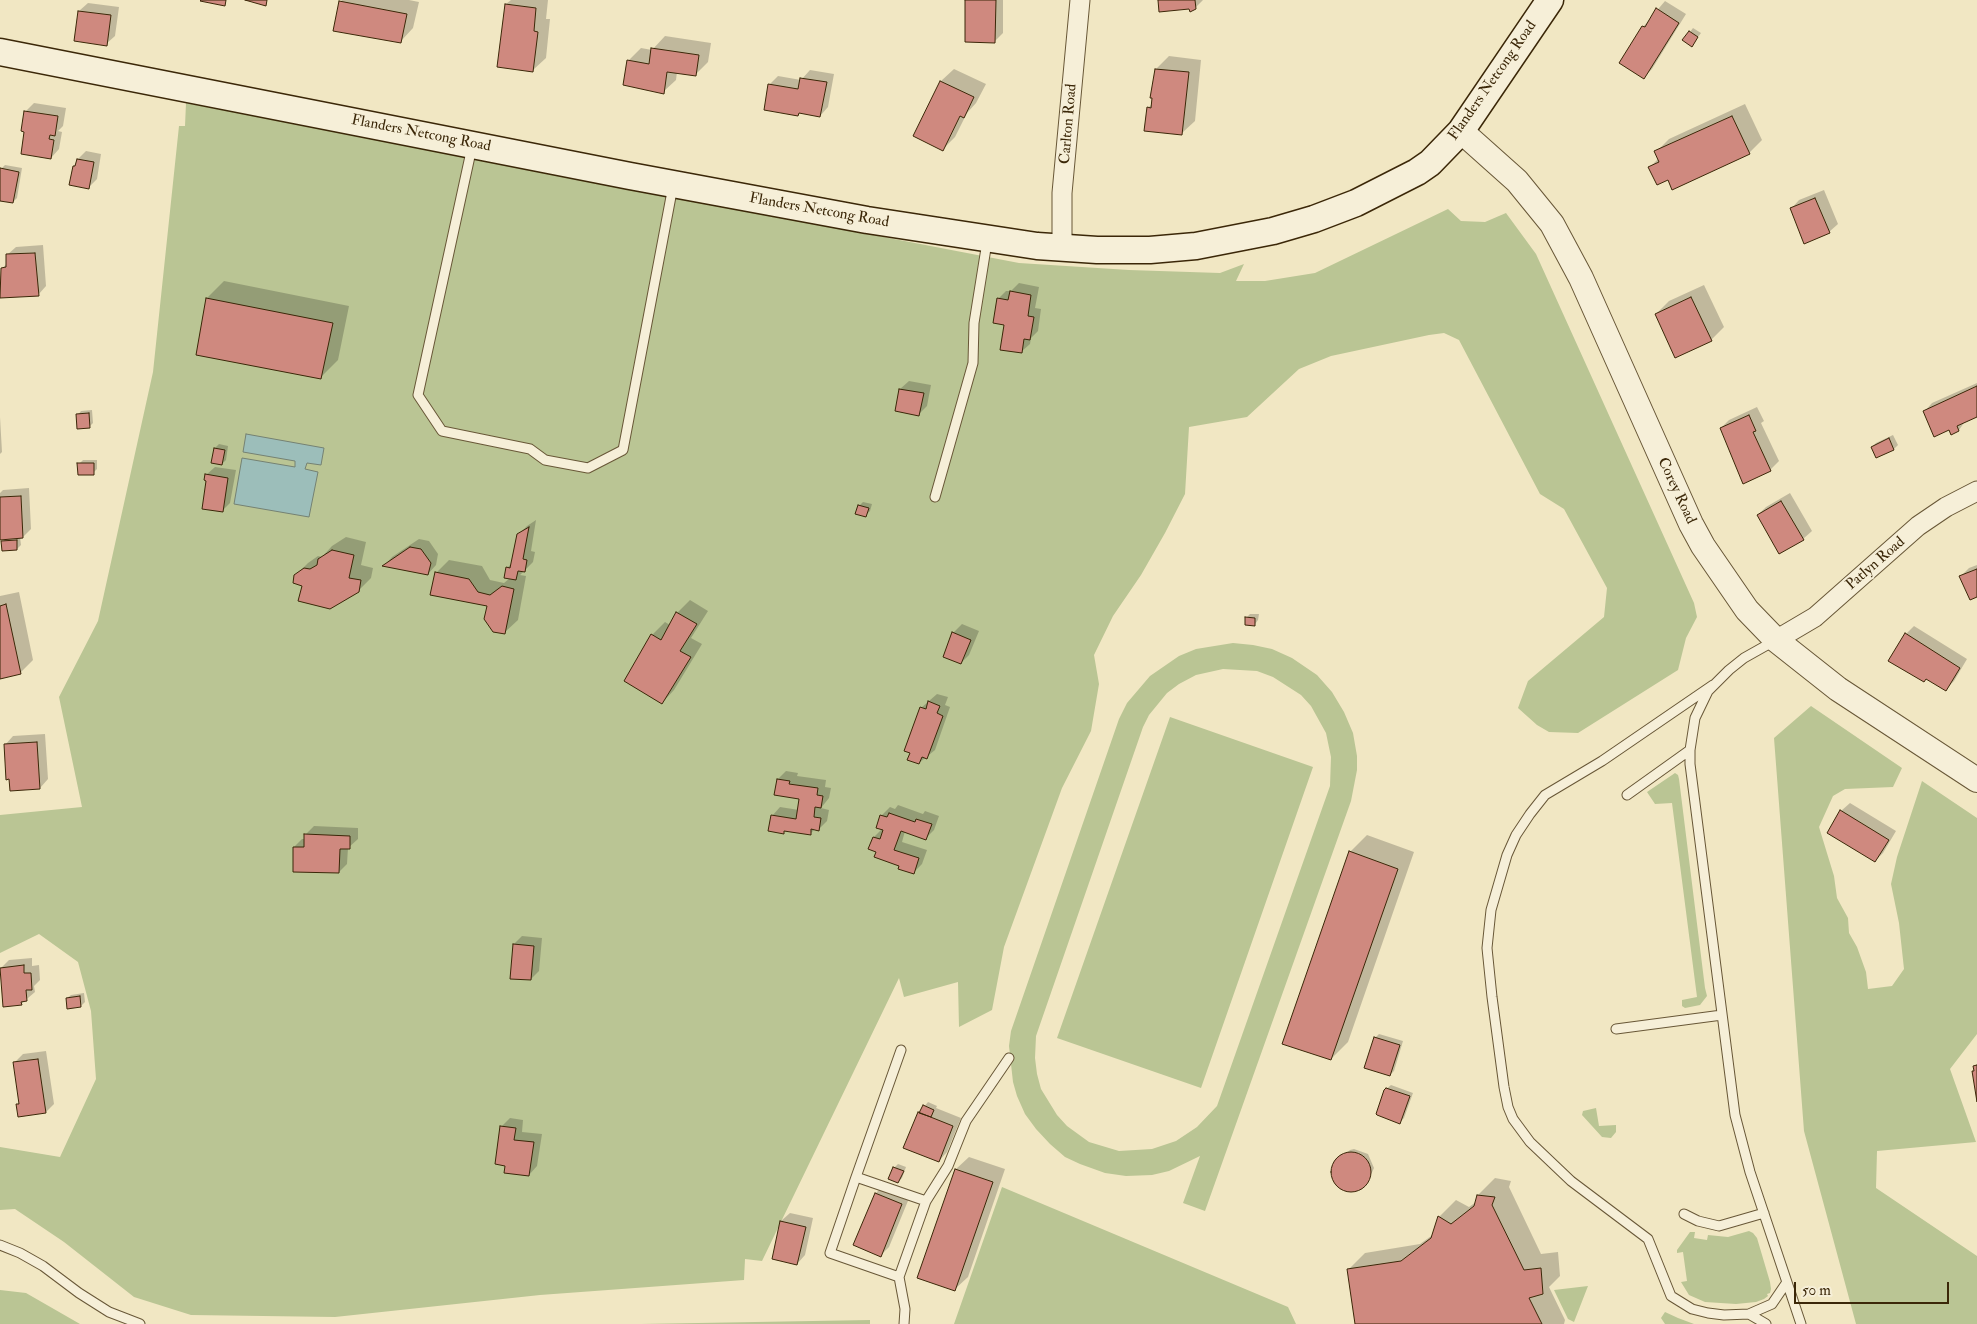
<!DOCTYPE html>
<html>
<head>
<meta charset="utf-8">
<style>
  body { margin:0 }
  #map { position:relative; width:1977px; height:1324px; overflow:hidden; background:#f1e7c3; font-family:"IM FELL Double Pica",serif }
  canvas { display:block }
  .scale { position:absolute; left:1794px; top:1282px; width:155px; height:22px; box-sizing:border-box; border:2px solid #3b2708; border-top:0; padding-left:6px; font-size:15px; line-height:18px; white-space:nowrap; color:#3b2708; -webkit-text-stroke:4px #f6efd8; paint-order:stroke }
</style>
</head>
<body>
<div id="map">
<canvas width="1977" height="1324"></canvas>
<div class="scale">50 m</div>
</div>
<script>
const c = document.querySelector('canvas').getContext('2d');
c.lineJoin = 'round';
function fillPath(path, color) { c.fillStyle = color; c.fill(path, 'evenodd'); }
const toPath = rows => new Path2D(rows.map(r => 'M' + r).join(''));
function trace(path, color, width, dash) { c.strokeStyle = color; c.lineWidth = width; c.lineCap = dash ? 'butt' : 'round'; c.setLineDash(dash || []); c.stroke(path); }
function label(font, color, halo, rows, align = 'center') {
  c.font = font + ' "IM FELL Double Pica",serif'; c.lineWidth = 4; c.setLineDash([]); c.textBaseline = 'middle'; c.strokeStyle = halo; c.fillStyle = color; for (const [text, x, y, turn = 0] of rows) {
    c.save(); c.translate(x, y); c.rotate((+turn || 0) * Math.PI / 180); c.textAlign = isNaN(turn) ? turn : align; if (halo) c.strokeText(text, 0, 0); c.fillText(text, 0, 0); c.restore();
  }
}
fillPath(toPath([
  [186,103,1019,263,1129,270,1220,273,1244,264,1236,281,1265,281,1315,273,1448,209,1461,221,1485,222,1506,213,1536,254,1694,603,1697,617,1686,638,1678,670,1578,733,1549,732,1537,725,1518,708,1528,681,1604,617,1607,588,1564,509,1540,494,1459,340,1444,333,1429,335,1331,356,1299,369,1247,417,1189,427,1185,494,1165,533,1141,575,1113,616,1094,655,1099,684,1091,731,1062,788,1004,947,992,1010,959,1027,958,982,904,997,899,978,762,1261,745,1259,744,1280,540,1295,335,1317,191,1315,134,1297,64,1242,15,1209,0,1210,0,1147,60,1157,96,1079,91,1011,78,962,39,934,0,953,0,815,82,807,59,697,98,621,153,372,179,126,185,126],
  [1233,643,1253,645,1272,649,1292,658,1317,675,1332,692,1344,712,1353,733,1357,756,1357,770,1351,801,1205,1211,1183,1203,1200,1156,1169,1171,1152,1175,1126,1176,1105,1173,1080,1164,1065,1157,1050,1144,1036,1129,1025,1114,1017,1096,1013,1082,1009,1046,1011,1031,1119,719,1127,703,1150,676,1179,656,1196,649],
  [1223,669,1257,671,1273,677,1301,695,1311,706,1326,733,1331,757,1330,786,1217,1106,1197,1127,1176,1141,1152,1149,1119,1151,1089,1142,1067,1126,1057,1115,1041,1089,1037,1074,1035,1058,1036,1036,1143,727,1149,715,1167,693,1179,684,1196,675],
  [1811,706,1902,768,1893,787,1845,789,1833,796,1819,827,1834,876,1837,898,1848,918,1849,933,1857,947,1866,972,1868,989,1892,986,1904,969,1899,923,1891,884,1897,857,1922,781,1977,818,1977,1034,1950,1069,1976,1142,1877,1151,1876,1188,1977,1256,1977,1324,1856,1324,1804,1131,1774,738],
  [1170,717,1313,767,1201,1088,1057,1038],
  [1675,773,1678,775,1679,779,1705,988,1707,996,1700,1005,1685,1008,1682,1006,1682,1000,1697,997,1672,803,1655,804,1647,792],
  [1596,1108,1599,1126,1616,1125,1616,1132,1611,1138,1602,1137,1582,1115,1583,1111],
  [1002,1187,1288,1307,1296,1324,954,1324],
  [1749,1231,1753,1233,1757,1238,1770,1282,1771,1289,1770,1293,1767,1294,1768,1296,1764,1299,1756,1302,1736,1304,1705,1302,1689,1295,1681,1282,1687,1281,1683,1252,1677,1253,1677,1250,1690,1232,1695,1232,1694,1238,1707,1240,1708,1235,1728,1237],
  [1588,1286,1574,1322,1568,1319,1554,1290],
  [0,1290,26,1293,80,1324,0,1324],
  [1665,1312,1678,1318,1694,1324,1665,1324,1661,1318],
  [870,1320,870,1324,641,1324]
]), '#bac594');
const water = toPath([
  [246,434,324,448,321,465,307,463,305,469,318,472,309,517,234,504,242,458,295,467,295,461,243,452,246,434]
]);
fillPath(water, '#9cbeba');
trace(water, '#758273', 1);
fillPath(toPath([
  [342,0,409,0,419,2,413,28,401,41,340,2],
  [511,0,548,0,546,19,550,19,546,58,533,70,506,4],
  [966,0,1003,0,1003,33,995,41],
  [1160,0,1203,0,1192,11,1191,8],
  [1665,1,1686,14,1652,69,1644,77,1643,27],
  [88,3,119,7,115,36,106,44,75,39,79,11],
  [1693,28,1701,33,1692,45,1690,32],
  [665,36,711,43,708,62,695,75,677,72,676,80,663,92,628,61,641,48,652,50],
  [1169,56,1201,60,1195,121,1182,133,1148,108,1153,103,1156,69],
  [954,69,986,84,976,103,967,113,955,137,943,149,915,136,941,81],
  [810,70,834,74,828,107,820,116,800,112,797,115,770,84,778,76,801,80],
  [34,103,66,108,63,126,58,131,62,132,59,149,51,158,26,111],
  [1745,104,1762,140,1749,153,1668,178,1650,167,1659,158,1656,152,1669,139],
  [86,151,101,154,97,179,88,188,74,166,78,159],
  [5,165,22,168,17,198,13,202,0,199,0,175,1,169],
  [1824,190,1838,224,1829,232,1791,209,1799,200],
  [43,245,46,286,38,295,3,268,7,263,7,255,16,247],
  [224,281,349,306,338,360,321,377,207,298],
  [1019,283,1039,287,1035,308,1041,309,1038,331,1031,338,1030,344,1021,352,1006,324,998,299,1006,291,1011,291],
  [1704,285,1724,327,1711,340,1656,314,1669,301],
  [909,381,931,385,927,406,919,414,896,410,900,389],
  [1977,383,1977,416,1966,420,1959,430,1952,433,1950,428,1924,412,1932,403],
  [1757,407,1764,421,1761,423,1779,461,1770,470,1744,482,1721,428,1729,420],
  [92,410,93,423,89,427,78,415,81,411],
  [0,417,2,452,0,454],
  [1893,435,1898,445,1894,449,1876,457,1872,447,1876,443],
  [219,444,228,446,226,460,222,464,213,462,215,448],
  [83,460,97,460,97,469,93,473,79,464],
  [215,467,236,470,230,503,222,511,206,475],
  [29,488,31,529,23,537,20,537,21,545,17,549,3,542,6,538,0,539,0,493,3,490],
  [1790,493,1812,531,1803,539,1758,515,1766,507],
  [863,502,872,504,870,511,866,515,859,506],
  [536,520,531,551,535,552,533,562,520,575,526,576,518,620,505,632,489,605,436,573,449,560,482,566,490,580,504,583,510,578,507,568,512,563,518,535,527,526],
  [346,537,366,542,361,565,373,568,371,578,358,591,303,585,295,576,308,563,318,556,322,557,332,546],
  [419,539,429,541,438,554,436,565,428,574,385,565,392,557],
  [1977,565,1977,596,1961,576,1969,568],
  [19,592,33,660,20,673,0,677,0,596],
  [690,600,708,611,691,638,702,644,674,690,662,703,652,635,665,622,670,625,677,613],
  [1250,614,1259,614,1258,620,1255,624,1247,617],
  [962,624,979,631,969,655,961,663,953,633],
  [1914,626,1967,659,1954,681,1946,689,1906,634],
  [937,694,948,697,945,705,950,707,935,750,919,763,921,708],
  [45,734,48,779,40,788,5,745,13,736],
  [786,771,798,773,797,776,826,780,825,787,831,788,829,798,821,808,829,810,827,821,819,829,815,829,810,834,786,830,783,832,772,816,780,807,799,810,801,798,778,779],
  [1850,803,1896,831,1883,853,1875,861,1841,811],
  [898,805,923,814,925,811,939,816,934,830,926,838,905,831,902,842,927,850,922,864,913,873,877,851,874,837,882,829,881,816,890,807,895,809],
  [314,826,358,828,358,839,348,848,347,864,339,872,294,847,302,839,305,839,305,835],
  [1367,835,1414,852,1348,1042,1331,1059,1350,852],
  [522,936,542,938,539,971,531,979,514,944],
  [32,958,32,966,39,965,40,980,34,986,35,992,21,1004,1,968,9,960],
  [84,993,85,1002,81,1006,67,998,71,995],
  [1379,1034,1403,1041,1394,1071,1390,1075,1375,1038],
  [46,1051,54,1104,46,1112,18,1104,20,1102,14,1063,23,1054],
  [1391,1085,1413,1093,1404,1118,1400,1122,1385,1090],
  [928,1102,937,1106,936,1108,961,1118,947,1152,939,1161,919,1113],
  [510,1118,523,1120,522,1132,542,1134,537,1166,529,1175,506,1165,502,1126],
  [1354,1149,1368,1154,1374,1168,1368,1181,1364,1186,1349,1190,1340,1187,1334,1179,1333,1174,1334,1164,1337,1160,1350,1150],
  [969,1157,1005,1169,968,1277,955,1289,918,1277,956,1169],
  [898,1164,906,1167,902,1178,898,1182,894,1168],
  [1495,1178,1511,1181,1509,1187,1541,1254,1558,1252,1560,1276,1549,1287,1565,1320,1564,1324,1357,1324,1348,1270,1365,1253,1420,1244,1434,1234,1439,1217,1456,1200,1469,1207,1476,1202,1478,1195],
  [884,1185,910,1196,889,1247,881,1255,855,1245,876,1193],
  [790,1213,813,1218,805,1255,797,1264,781,1221]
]), '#0003');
const building = toPath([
  [201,0,226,0,225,6,200,1,201,0],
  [245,0,267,0,266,6,245,0],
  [965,0,996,0,995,43,965,42,965,0],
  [1158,0,1195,0,1196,9,1190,12,1189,9,1159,12,1158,0],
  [339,1,407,14,401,43,333,31,339,1],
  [505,4,536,8,534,31,538,32,533,72,497,67,505,4],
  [1656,8,1679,23,1644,79,1619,63,1642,26,1645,27,1656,8],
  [78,11,111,15,107,46,74,41,78,11],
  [1689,31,1698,37,1692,47,1682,40,1689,31],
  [651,48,699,55,696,76,667,72,664,94,623,85,627,60,649,64,651,48],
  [1155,69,1189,72,1182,135,1144,131,1147,107,1151,108,1152,98,1150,98,1155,69],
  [800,78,827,82,820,117,799,113,798,116,764,110,768,84,798,89,800,78],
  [940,81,974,97,964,118,960,116,943,151,913,136,940,81],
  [24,111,58,116,55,136,50,135,49,139,54,140,51,159,21,154,24,132,21,131,24,111],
  [1732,116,1750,154,1672,190,1668,180,1657,185,1648,167,1659,162,1654,151,1732,116],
  [77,159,94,162,89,189,69,185,73,166,75,166,77,159],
  [0,168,19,172,13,203,0,201,0,168],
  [1815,198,1830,233,1804,244,1790,208,1815,198],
  [35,253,39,296,0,298,1,268,6,267,6,254,35,253],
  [1010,291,1031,295,1028,316,1034,317,1030,340,1024,339,1022,353,1000,350,1004,325,993,323,997,298,1008,300,1010,291],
  [1691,297,1712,341,1675,358,1655,314,1691,297],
  [206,298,333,323,321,379,196,355,206,298],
  [1977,386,1977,417,1957,426,1959,431,1951,435,1949,430,1934,437,1923,411,1977,386],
  [899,389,924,393,919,416,895,411,899,389],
  [89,413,90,428,77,429,76,414,89,413],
  [1749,415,1756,431,1753,432,1771,471,1743,484,1720,428,1749,415],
  [1889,438,1894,450,1876,458,1871,447,1889,438],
  [214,448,225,450,222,465,211,463,214,448],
  [77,463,94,463,94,475,78,475,77,463],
  [205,474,228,478,223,512,202,509,206,481,204,480,205,474],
  [21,496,23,538,0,540,0,497,21,496],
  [1781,501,1804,540,1779,554,1757,515,1781,501],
  [858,505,869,508,866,517,855,514,858,505],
  [529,527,523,559,527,560,525,572,518,571,516,580,504,578,506,567,510,568,517,534,529,527],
  [17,540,17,550,2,551,1,541,17,540],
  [410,547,421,549,431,563,428,575,382,566,410,547],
  [332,550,354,555,349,578,361,580,359,592,330,609,298,601,302,586,293,583,294,575,304,568,310,569,317,565,318,559,332,550],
  [1977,569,1977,597,1970,600,1959,576,1977,569],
  [435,572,469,579,478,592,490,595,502,586,514,589,505,634,493,632,484,619,487,606,430,595,435,572],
  [6,604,21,674,0,679,0,606,6,604],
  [676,612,697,624,680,651,691,657,662,704,624,681,651,634,661,640,676,612],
  [1245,617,1255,618,1255,626,1245,625,1245,617],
  [952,632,971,640,961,664,943,657,952,632],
  [1905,633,1960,668,1946,691,1926,679,1924,682,1888,661,1905,633],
  [928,701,940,706,937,713,943,716,927,759,922,757,919,764,907,760,910,753,904,751,920,707,926,709,928,701],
  [37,742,40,789,10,791,9,779,6,780,4,744,37,742],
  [777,779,790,781,789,784,818,788,817,795,823,796,821,808,815,807,814,817,821,818,819,831,811,829,811,835,784,831,784,834,768,831,771,815,796,819,799,799,774,795,777,779],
  [1840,810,1889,840,1875,862,1827,833,1840,810],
  [889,813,915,822,916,819,932,824,926,840,901,831,894,850,919,858,914,874,898,869,899,866,874,857,876,852,868,849,873,837,880,839,883,830,876,828,880,815,887,817,889,813],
  [304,834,350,836,350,849,340,849,339,873,293,872,293,847,304,847,304,834],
  [1349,851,1398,869,1331,1060,1282,1044,1349,851],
  [513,944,534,946,531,980,510,979,513,944],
  [24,965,24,973,31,973,32,990,26,990,27,1001,21,1002,22,1005,3,1007,0,968,24,965],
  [80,996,81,1007,67,1009,66,998,80,996],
  [1374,1037,1400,1045,1390,1076,1364,1068,1374,1037],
  [38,1059,46,1113,18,1117,16,1104,19,1104,13,1062,38,1059],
  [1977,1065,1977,1102,1972,1071,1974,1071,1973,1066,1977,1065],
  [1386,1088,1410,1096,1400,1124,1377,1115,1376,1114,1384,1090,1386,1088],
  [923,1105,934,1110,931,1117,919,1113,923,1105],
  [918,1112,953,1126,939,1162,903,1148,918,1112],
  [500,1126,516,1128,514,1140,534,1142,529,1176,504,1173,505,1166,495,1164,500,1126],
  '1331 1172a20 20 0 1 1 40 0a20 20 0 1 1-40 0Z',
  [893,1167,904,1171,898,1183,888,1179,893,1167],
  [955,1169,993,1182,955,1291,917,1278,955,1169],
  [875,1193,902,1204,881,1257,853,1245,875,1193],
  [1477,1195,1495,1197,1492,1205,1524,1270,1541,1268,1543,1294,1529,1298,1542,1324,1355,1324,1347,1269,1401,1261,1431,1238,1438,1216,1451,1224,1474,1206,1477,1195],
  [780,1221,806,1227,797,1265,772,1259,780,1221]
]);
fillPath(building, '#cf897f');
trace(building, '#3b2708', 1);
const service = toPath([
  [472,147,418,395,442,431,530,449,545,460,588,468,623,450,673,186],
  [935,497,973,363,974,323,987,242],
  [1776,640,1744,658,1729,670,1708,691,1695,718,1690,750,1690,764,1735,1115,1750,1172,1801,1324],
  [1713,685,1602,761,1545,795,1530,814,1516,835,1507,855,1491,910,1487,948,1492,997,1504,1087,1508,1107,1513,1119,1530,1142,1571,1181,1648,1239,1671,1296,1692,1309,1708,1313,1724,1315,1749,1314,1772,1304,1787,1282],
  [1627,795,1690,750],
  [1616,1029,1722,1015],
  [856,1177,901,1050],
  [1684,1214,1698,1221,1719,1226,1764,1213],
  [0,1245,20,1253,43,1266,79,1293,109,1312,140,1324],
  [899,1277,830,1253,856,1177,926,1201],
  [1749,1314,1766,1324],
  [904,1324,905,1309,899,1277,926,1201,948,1166,966,1121,1009,1058]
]);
const minor = toPath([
  [1062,248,1062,193,1080,0],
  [1776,640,1815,617,1918,526,1946,507,1977,491]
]);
const tertiary = toPath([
  [1461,131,1517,181,1552,224,1581,278,1691,524,1703,546,1747,610,1776,640,1838,689,1977,780]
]);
const secondary = toPath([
  [0,52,630,176,867,220,1037,246,1097,250,1150,250,1196,246,1273,231,1314,219,1356,203,1417,172,1430,163,1461,131,1550,0]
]);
trace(service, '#685737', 11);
trace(minor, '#685737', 21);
trace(tertiary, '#685737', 26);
trace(secondary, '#3b2708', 29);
trace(service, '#f6efd8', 9);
trace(minor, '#f6efd8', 19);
trace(tertiary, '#f6efd8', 24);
trace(secondary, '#f6efd8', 26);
label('15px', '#3b2708', '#f6efd8', [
  ["Flanders Netcong Road",1493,81,-55],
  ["Carlton Road",1069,124,-85],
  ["Flanders Netcong Road",421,134,11],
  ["Flanders Netcong Road",819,211,10],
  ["Corey Road",1676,491,65],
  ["Patlyn Road",1876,564,-41]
]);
</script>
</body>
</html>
